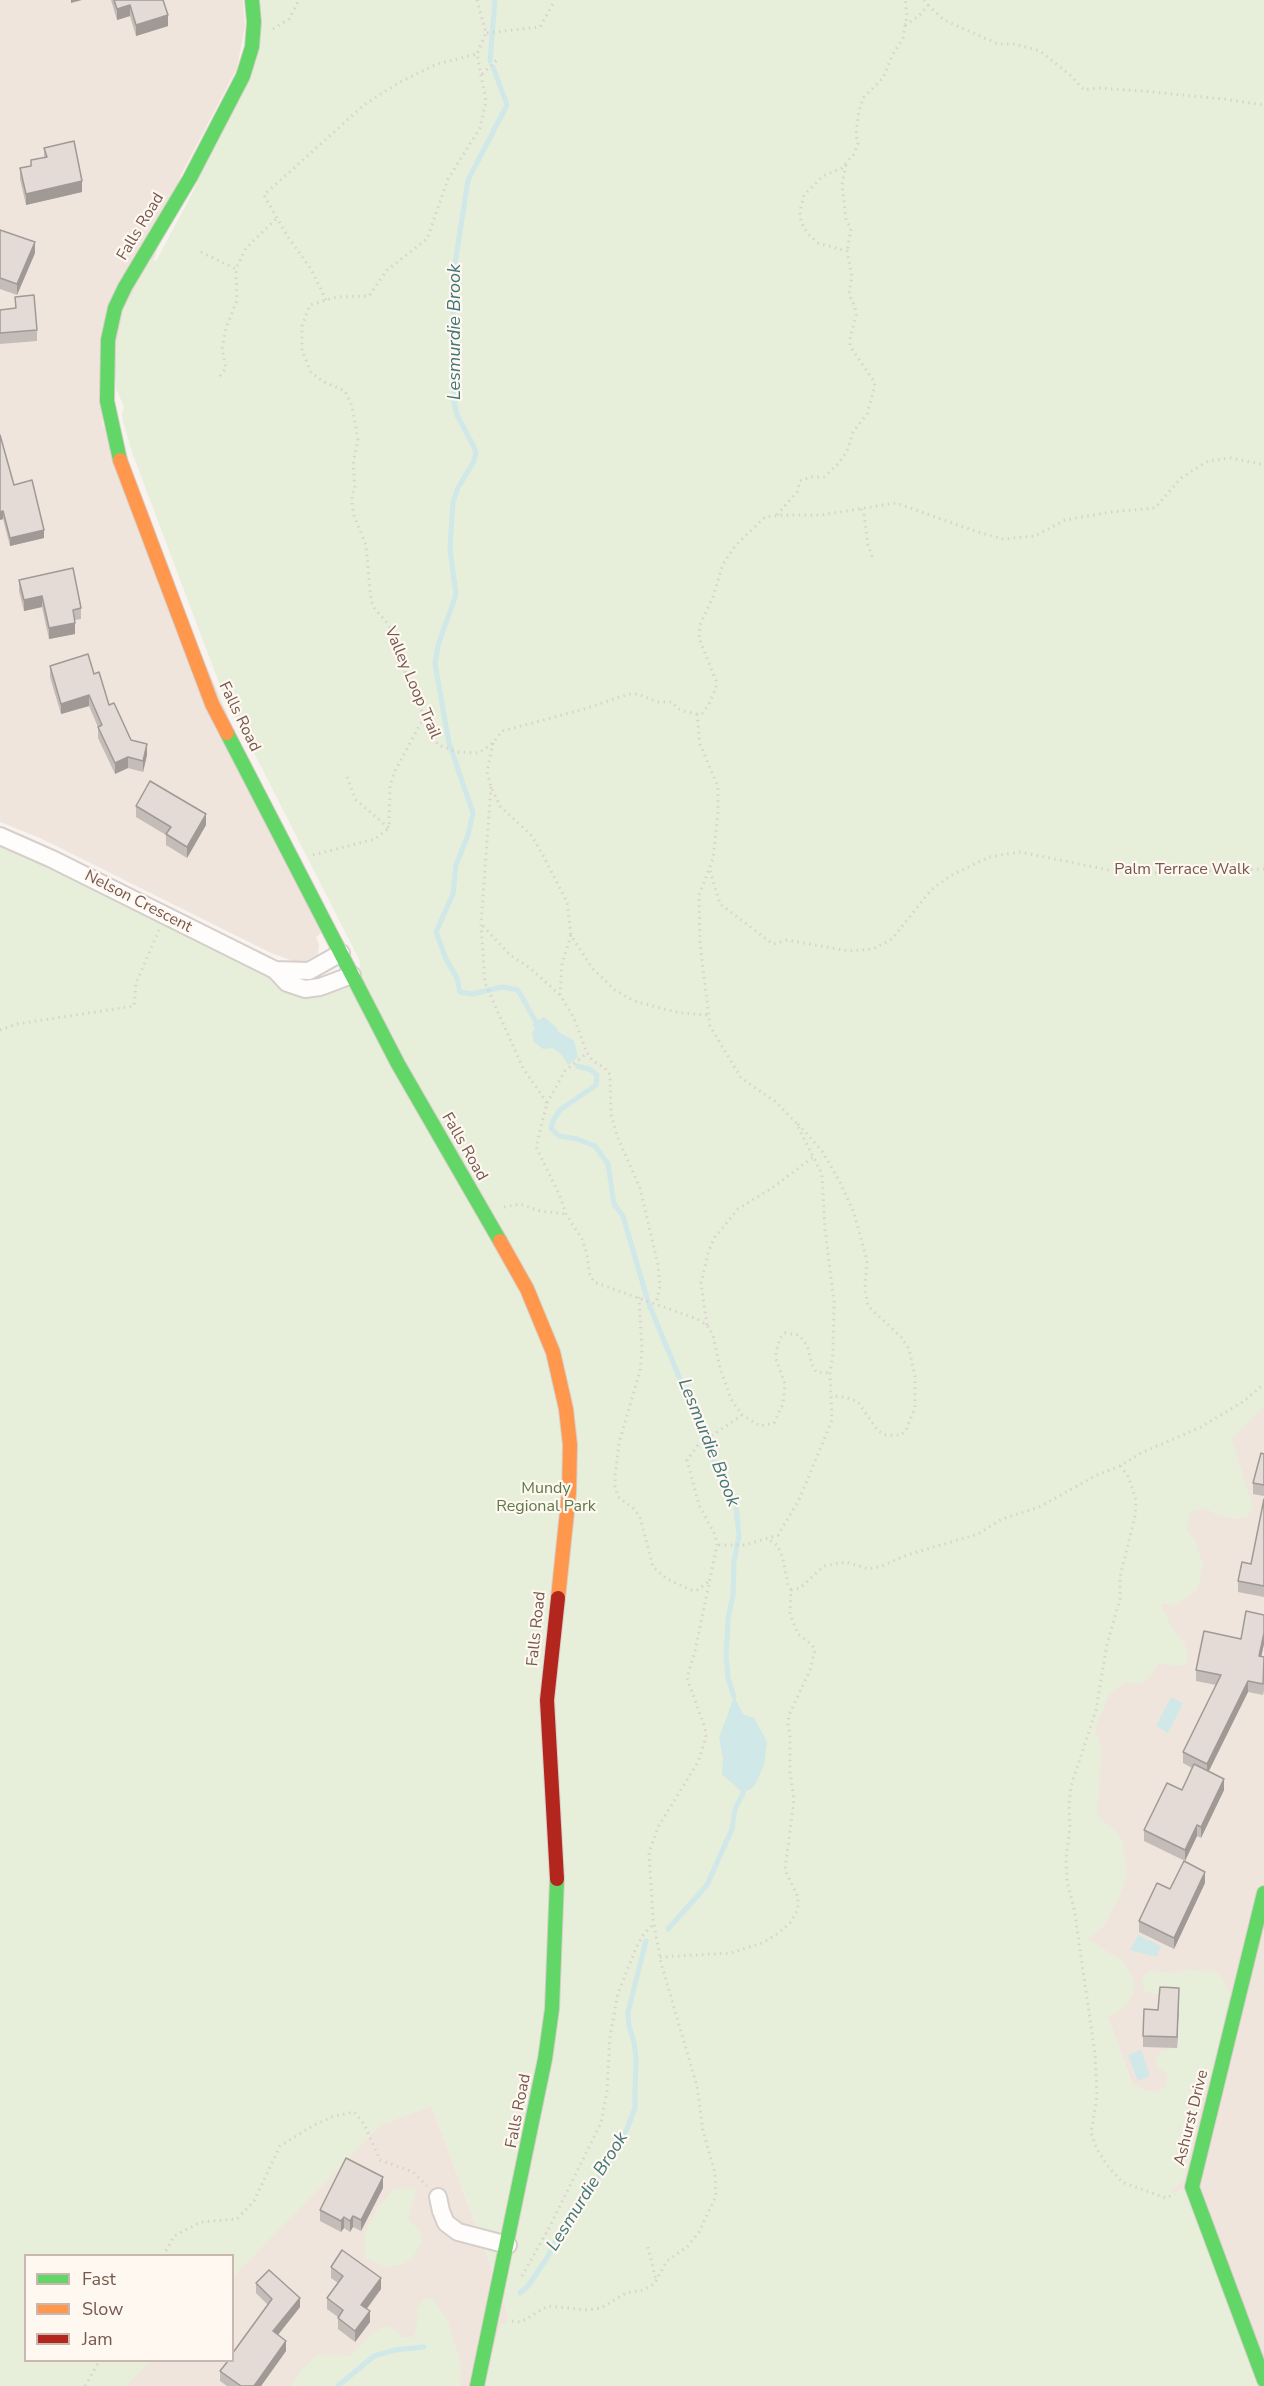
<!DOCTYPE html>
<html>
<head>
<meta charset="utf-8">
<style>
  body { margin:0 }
  #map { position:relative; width:1264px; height:2386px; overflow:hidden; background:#f8f3ee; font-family:"Nunito Sans",sans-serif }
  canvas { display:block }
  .legend { position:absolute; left:24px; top:2254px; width:210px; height:108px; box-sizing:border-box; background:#fef8f1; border:2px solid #c8b8b0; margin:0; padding:8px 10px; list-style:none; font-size:18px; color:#76584e }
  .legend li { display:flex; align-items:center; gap:12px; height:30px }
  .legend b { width:30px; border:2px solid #c8b8b0 }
</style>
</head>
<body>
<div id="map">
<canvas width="1264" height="2386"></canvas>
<ul class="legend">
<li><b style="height:8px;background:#63d668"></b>Fast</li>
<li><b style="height:8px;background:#ff974d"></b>Slow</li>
<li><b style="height:8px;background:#b3261e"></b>Jam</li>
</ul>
</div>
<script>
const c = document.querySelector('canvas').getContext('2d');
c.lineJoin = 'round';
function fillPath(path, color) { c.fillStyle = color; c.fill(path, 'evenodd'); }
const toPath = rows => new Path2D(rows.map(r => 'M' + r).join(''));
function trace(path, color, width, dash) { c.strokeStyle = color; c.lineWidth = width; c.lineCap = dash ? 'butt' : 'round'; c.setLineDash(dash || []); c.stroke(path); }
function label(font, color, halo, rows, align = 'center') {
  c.font = font + ' "Nunito Sans",sans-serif'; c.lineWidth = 4.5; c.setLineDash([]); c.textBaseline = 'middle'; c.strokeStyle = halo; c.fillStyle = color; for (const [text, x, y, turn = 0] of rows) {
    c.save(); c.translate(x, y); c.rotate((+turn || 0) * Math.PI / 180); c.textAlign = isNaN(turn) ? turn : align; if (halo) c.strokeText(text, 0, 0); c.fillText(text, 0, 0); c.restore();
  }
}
fillPath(toPath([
  [0,0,243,0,245,26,237,68,181,175,102,422,321,933,316,937,319,944,318,954,304,962,293,961,271,953,40,838,0,822],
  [1264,1377,1264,2380,1191,2187,1172,2194,1055,1871,1090,1544],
  [432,2106,535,2386,125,2386,150,2361,232,2360,233,2276,381,2124]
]), '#f0e5dc');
fillPath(toPath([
  [261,0,1264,0,1264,1407,1232,1439,1253,1508,1248,1516,1236,1519,1215,1514,1205,1508,1190,1512,1187,1530,1195,1540,1203,1566,1197,1590,1177,1605,1161,1604,1171,1626,1185,1644,1188,1664,1179,1666,1160,1663,1147,1680,1140,1684,1126,1682,1110,1694,1095,1728,1102,1750,1097,1812,1101,1819,1117,1832,1123,1842,1127,1875,1120,1896,1104,1926,1088,1939,1124,1962,1130,1972,1134,1984,1133,1993,1129,2002,1116,2013,1108,2016,1131,2082,1135,2086,1147,2091,1157,2092,1166,2086,1167,2073,1159,2068,1155,2060,1161,2051,1177,2048,1179,1999,1144,1991,1142,1982,1144,1976,1149,1971,1173,1973,1190,1969,1200,1972,1211,1970,1220,1975,1230,1992,1211,2081,1189,2089,1199,2099,1201,2108,1184,2180,1171,2191,1173,2194,1192,2187,1264,2386,481,2386,501,2323,506,2324,508,2312,432,2106,380,2125,233,2277,232,2256,26,2256,26,2360,151,2361,126,2386,0,2386,0,845,63,874,286,986,325,992,342,990,350,985,360,967,360,961,221,688,133,455,123,422,122,413,124,407,116,388,116,353,123,311,150,259,156,261,195,188],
  [404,2188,417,2189,408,2219,422,2233,422,2242,412,2259,400,2265,385,2267,366,2258,364,2236,379,2206,393,2190],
  [423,2299,433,2299,448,2321,461,2366,460,2386,291,2386,301,2370,317,2355,350,2356,371,2334,385,2326,393,2328,402,2337,413,2337,418,2322,417,2309]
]), '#e7eeda');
fillPath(toPath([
  [544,1017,558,1029,557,1031,573,1040,575,1044,578,1057,568,1065,562,1055,553,1048,543,1049,534,1042,532,1034,535,1028,532,1024],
  [734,1697,743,1714,754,1718,767,1742,764,1765,754,1787,743,1793,722,1774,723,1758,719,1738],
  [1171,1697,1183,1703,1168,1733,1156,1726],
  [1138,1935,1161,1946,1157,1957,1130,1950],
  [1141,2050,1150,2076,1138,2081,1128,2055]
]), '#d0e8e8');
trace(toPath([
  [490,61,495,0],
  [493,67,507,105,468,180,453,277,454,402,457,415,474,447,476,453,474,461,458,488,453,502,450,549,456,595,438,645,435,664,449,743,473,813,468,835,456,865,453,894,436,932,446,959,457,978,460,992,472,994,502,987,514,989,518,990,536,1022],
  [577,1066,589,1069,597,1075,596,1085,560,1110,554,1119,551,1128,559,1136,577,1139,595,1146,608,1164,614,1204,623,1216,647,1298],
  [648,1302,720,1475,733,1496,736,1505,739,1536,734,1561,733,1595,728,1619,726,1656,728,1678,734,1697],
  [668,1929,707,1885,732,1829,735,1809,743,1793],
  [520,2293,528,2286,547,2258,564,2225,614,2156,627,2129,635,2108,635,2092,636,2058,634,2042,629,2026,628,2012,646,1941],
  [338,2386,374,2356,395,2350,424,2347]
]), '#d0e8e8', 5);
const street = toPath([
  [0,836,52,859,275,970,309,971,341,953],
  [275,970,287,983,305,989,320,987,352,975],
  [438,2197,441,2211,446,2223,458,2232,508,2245]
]);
const fast = toPath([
  [120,460,107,401,108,340,115,308,125,287,190,178,243,76,252,47,254,22,252,0],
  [227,733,398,1064,500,1241],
  [1264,1893,1192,2187,1264,2380],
  [477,2386,545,2059,552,2009,557,1879]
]);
const slow = toPath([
  [120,460,212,704,227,733],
  [500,1241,527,1289,553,1352,566,1409,570,1445,569,1493,558,1598]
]);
const jam = toPath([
  [557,1879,547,1700,558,1598]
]);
trace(street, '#d6ceca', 20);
trace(fast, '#d8cfca', 16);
trace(slow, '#d8cfca', 16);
trace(jam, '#d8cfca', 16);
trace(toPath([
  [477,0,486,33,477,54,486,101,480,128,448,179,427,239,387,270,369,296,336,297,310,305,302,326,302,351,311,372,322,381,345,391,352,406,358,440,353,464,355,489,352,494,352,503,354,516,366,545,371,601,375,609,388,624,397,640,407,680,438,745,458,752,479,753,493,743,502,731,581,710,629,694,638,694,657,702,672,702,677,708,683,711,697,714,702,713,708,706,716,688,716,681,699,638,700,625,713,597,723,564,735,546,765,517,784,515,821,515,896,503,978,532,1003,539,1035,536,1065,520,1110,512,1155,508,1181,478,1208,461,1231,458,1264,465],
  [928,5,944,20,998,44,1015,44,1040,51,1070,75,1084,90,1098,88,1142,91,1224,99,1264,105],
  [905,25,919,16,928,5,924,0],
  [273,29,289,19,299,0],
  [487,33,540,27,555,0],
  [482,74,498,59],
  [846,165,842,185,846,220,851,228,847,252],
  [201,252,236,269,246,248,277,218],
  [326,300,311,269,288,237,264,195,364,105,398,83,437,64,477,54],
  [220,376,226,368,222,349,226,328,237,300,236,269],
  [861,509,864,514,868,545,873,559],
  [777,515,797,492,800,481,811,477,824,477,839,463,847,451,853,432,867,414,873,393,875,383,850,346,850,339,856,315,855,307,849,294,852,276,847,251,818,243,808,234,801,222,800,212,804,195,823,176,842,168,854,154,858,143,856,135,859,110,864,97,883,78,892,56,903,38,907,15,905,0],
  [697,714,700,744,718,787,718,814,713,859,699,895,700,944,710,1026,741,1078,776,1102,796,1123,822,1174,825,1229,834,1302,833,1353,830,1373,832,1420,799,1500,778,1535,745,1545,717,1545],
  [493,743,487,772,491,787,500,806,532,836,539,848,567,902,571,935,592,968,615,990,634,1001,680,1013,708,1015],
  [347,777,356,800,389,828,390,786,394,773,425,715],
  [491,787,481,924,485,983,523,1068,547,1103,536,1147,560,1196,566,1214,582,1239,587,1254,589,1273,594,1282,697,1319,707,1325,713,1335,720,1368,731,1399,742,1415,760,1426,774,1423,783,1404,785,1384,776,1359,776,1352,780,1338,785,1333,799,1335,807,1345,812,1365,816,1372,830,1373],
  [313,855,375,839,389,828],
  [710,871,720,904,773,944,787,940,849,951,873,949,892,939,931,890,950,876,989,857,1020,852,1109,870,1153,873,1264,869],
  [483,926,510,955,530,968,560,995],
  [571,935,562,964,560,995,574,1018,587,1053,593,1061,605,1068,610,1075,611,1114,618,1138,640,1188,658,1265,660,1286,656,1304],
  [0,1030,17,1024,134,1006,136,983,159,930],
  [547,1103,565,1071,587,1053],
  [798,1124,822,1151,840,1182,854,1213,867,1260,865,1288,868,1306,901,1337,909,1349,915,1377,915,1408,906,1430,901,1435,886,1435,878,1431,858,1402,845,1397,832,1396],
  [504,1207,520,1204,540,1211,566,1214],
  [639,1297,642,1349,640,1371,619,1443,615,1476,615,1486,618,1497,633,1508,640,1517,653,1567,667,1579,691,1590,697,1590,708,1582],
  [707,1325,701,1283,709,1250,715,1237,738,1209,772,1188,813,1157],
  [1120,1466,1127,1474,1133,1490,1136,1501,1135,1516,1120,1577,1120,1599,1107,1644,1096,1710,1071,1786,1069,1805,1070,1828,1066,1858,1067,1882,1074,1908,1095,2054,1097,2096,1091,2133,1097,2149,1107,2165,1122,2182,1166,2198,1175,2194],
  [791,1590,800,1588,824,1566,846,1562,869,1569,882,1566,907,1555,978,1534,1002,1519,1039,1507,1097,1475,1120,1466,1141,1453,1201,1427,1244,1401,1264,1384],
  [660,1957,731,1953,762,1943,776,1935,790,1923,798,1909,798,1897,785,1870,794,1800,790,1772,790,1735,788,1723,789,1715,810,1670,815,1650,812,1645,798,1634,790,1614,791,1590,788,1585,783,1558,777,1545,768,1539],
  [648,2247,656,2280],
  [163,2256,174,2236,201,2222,237,2219,254,2201,280,2146,314,2125,332,2117,354,2112,364,2124,380,2160,413,2172,427,2186],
  [522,2276,549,2228,601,2123,607,2091,610,2037,618,1993,636,1948,643,1935,654,1923],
  [512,2321,521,2322,548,2306,587,2310,601,2308,626,2293,643,2290,654,2284,667,2261,688,2246,699,2232,716,2196,715,2173,703,2131,697,2086,661,1963,653,1919,649,1853,658,1827,698,1762,706,1737,705,1728,687,1678,695,1651,717,1545,715,1535,699,1505,687,1460,698,1445,742,1415],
  [85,2386,100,2360]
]), '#dad2cf', 3, [1.5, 4.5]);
trace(street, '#fefdfc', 16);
trace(fast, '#63d668', 14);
trace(slow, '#ff974d', 14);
trace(jam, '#b3261e', 14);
fillPath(toPath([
  [111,0,163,0,168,26,136,36,130,16,117,20],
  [44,148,82,192,26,205,20,179,20,168,31,166,44,158],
  [0,230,35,253,17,295,0,289],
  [15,297,37,330,37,341,0,344,0,310,15,309],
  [14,485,44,538,10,546,3,519,0,520],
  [19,580,81,608,81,619,75,620,75,634,49,639,42,607,24,611,19,591],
  [50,666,94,674,109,705,131,740,147,755,143,772,128,768,115,774,98,738,98,727,89,706,61,714,50,677],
  [136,806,206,825,187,858,166,845,166,835,136,817],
  [1264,1454,1264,1496,1253,1494,1253,1483],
  [1264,1499,1264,1597,1238,1592,1238,1581,1251,1564],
  [1264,1615,1264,1644,1261,1656,1264,1657,1264,1691,1263,1695,1248,1692,1208,1771,1224,1790,1201,1838,1197,1836,1185,1861,1144,1841,1144,1830,1182,1790,1192,1768,1183,1763,1183,1752,1216,1685,1196,1681,1196,1670,1241,1639],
  [1205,1883,1174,1949,1139,1932,1139,1921,1170,1889],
  [1179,1999,1177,2048,1143,2047,1143,2036,1158,2010],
  [383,2188,361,2231,353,2227,350,2232,344,2228,341,2232,320,2221,320,2210],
  [331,2267,381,2289,367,2309,370,2322,355,2342,338,2329,338,2317,327,2309,327,2298,338,2283,331,2278],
  [256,2283,300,2307,278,2335,286,2351,261,2386,227,2386,220,2381,220,2371,268,2305,256,2293]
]), '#c4bcb8');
fillPath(toPath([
  [71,0,82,0,71,3],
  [130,5,130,16,117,20,117,9],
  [168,15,168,26,136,36,136,25],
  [82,181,82,192,26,205,26,194],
  [35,242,35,253,17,295,17,284],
  [3,511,3,519,0,520,0,512],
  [44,530,44,538,10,546,10,538],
  [42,596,42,607,24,611,24,600],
  [75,623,75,634,49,639,49,628],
  [89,695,89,706,61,714,61,704],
  [147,744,147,755,143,772,143,761],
  [128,757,128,768,115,774,115,763],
  [206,814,206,825,187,858,187,847],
  [1264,1633,1264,1644,1259,1667,1259,1656],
  [1248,1681,1248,1692,1207,1775,1207,1764],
  [1224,1779,1224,1790,1201,1838,1201,1827],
  [1197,1825,1197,1836,1185,1861,1185,1850],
  [1205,1872,1205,1883,1174,1949,1174,1938],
  [1179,1988,1179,1999,1177,2048,1177,2037],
  [383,2177,383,2188,361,2231,361,2220],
  [353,2216,353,2227,350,2232,350,2221],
  [344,2217,344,2228,341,2232,341,2221],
  [381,2278,381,2289,361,2316,361,2305],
  [300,2298,300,2307,273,2341,273,2331],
  [370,2311,370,2322,355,2342,355,2331],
  [286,2341,286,2351,261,2386,254,2386]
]), '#a09996');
const building = toPath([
  [114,0,163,0,168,15,136,25,130,5,117,9,114,0],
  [74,141,82,181,26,194,20,168,31,166,31,160,47,157,44,148,74,141],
  [0,230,35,242,17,284,0,278,0,230],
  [34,295,37,330,0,333,0,310,16,308,15,297,34,295],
  [0,435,14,485,32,480,44,530,10,538,3,511,0,512,0,435],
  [73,568,81,608,73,610,75,623,49,628,42,596,24,600,19,580,73,568],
  [88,654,94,674,99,672,109,705,114,703,131,740,147,744,143,761,128,757,115,763,98,727,102,725,89,695,61,704,50,666,88,654],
  [150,781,206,814,187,847,166,834,171,827,136,806,150,781],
  [1261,1453,1264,1454,1264,1485,1253,1483,1261,1453],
  [1264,1499,1264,1586,1238,1581,1242,1562,1251,1564,1264,1499],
  [1246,1611,1264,1615,1264,1633,1259,1656,1264,1657,1263,1684,1248,1681,1207,1764,1183,1752,1221,1675,1196,1670,1204,1631,1241,1639,1246,1611],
  [1194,1764,1224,1779,1201,1827,1197,1825,1185,1850,1144,1830,1167,1783,1182,1790,1194,1764],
  [1184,1861,1205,1872,1174,1938,1139,1921,1157,1883,1170,1889,1184,1861],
  [1160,1987,1179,1988,1177,2037,1143,2036,1144,2009,1158,2010,1160,1987],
  [346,2158,383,2177,361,2220,353,2216,350,2221,344,2217,341,2221,320,2210,346,2158],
  [342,2250,381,2278,361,2305,370,2311,355,2331,338,2318,343,2310,327,2298,343,2276,331,2267,342,2250],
  [269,2270,300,2298,273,2331,286,2341,254,2386,241,2386,220,2371,228,2361,232,2361,232,2354,272,2299,256,2283,269,2270]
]);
fillPath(building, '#e4dbd6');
trace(building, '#a09996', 1.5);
label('16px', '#76584e', '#fef8f1', [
  ["Falls Road",141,227,-59],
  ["Valley Loop Trail",412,683,67],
  ["Falls Road",239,717,64],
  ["Palm Terrace Walk",1182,870],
  ["Nelson Crescent",138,902,27],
  ["Falls Road",464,1147,60],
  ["Falls Road",537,1629,-84],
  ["Falls Road",519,2111,-79],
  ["Ashurst Drive",1192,2118,-76]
]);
label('16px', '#5c7a47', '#fef8f1', [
  ["Mundy",546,1489],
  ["Regional Park",546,1507]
]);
label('italic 18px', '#427679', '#fef8f1', [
  ["Lesmurdie Brook",456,332,-90],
  ["Lesmurdie Brook",708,1443,68],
  ["Lesmurdie Brook",588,2192,-58]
]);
</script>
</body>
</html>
